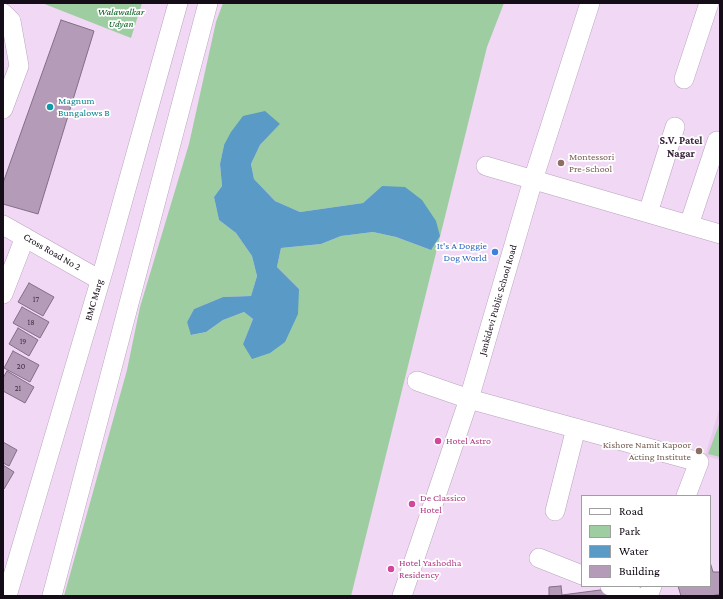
<!DOCTYPE html>
<html>
<head>
<meta charset="utf-8">
<style>
  body { margin:0 }
  #map { position:relative; width:723px; height:599px; overflow:hidden; background:#f1d8f5; font-family:"Crimson Pro",serif }
  canvas { display:block }
  .frame { position:absolute; inset:0; border:4px solid #140c16; pointer-events:none }
  .legend { position:absolute; left:581px; top:495px; width:130px; height:92px; box-sizing:border-box; background:#fff; border:1px solid #a19ea2; margin:0; padding:5px 7px; list-style:none; font-size:12px; color:#140c16 }
  .legend li { display:flex; align-items:center; gap:8px; height:20px }
  .legend b { width:20px; border:1px solid #a19ea2 }
</style>
</head>
<body>
<div id="map">
<canvas width="723" height="599"></canvas>
<div class="frame"></div>
<ul class="legend">
<li><b style="height:5px;background:#fff"></b>Road</li>
<li><b style="height:11px;background:#9ecda1"></b>Park</li>
<li><b style="height:11px;background:#599ac6"></b>Water</li>
<li><b style="height:11px;background:#b49cb8"></b>Building</li>
</ul>
</div>
<script>
const c = document.querySelector('canvas').getContext('2d');
c.lineJoin = 'round';
function fillPath(path, color) { c.fillStyle = color; c.fill(path, 'evenodd'); }
const toPath = rows => new Path2D(rows.map(r => 'M' + r).join(''));
function trace(path, color, width, dash) { c.strokeStyle = color; c.lineWidth = width; c.lineCap = dash ? 'butt' : 'round'; c.setLineDash(dash || []); c.stroke(path); }
function label(font, color, halo, rows, align = 'center') {
  c.font = font + ' "Crimson Pro",serif'; c.lineWidth = 3.5; c.setLineDash([]); c.textBaseline = 'middle'; c.strokeStyle = halo; c.fillStyle = color; for (const [text, x, y, turn = 0] of rows) {
    c.save(); c.translate(x, y); c.rotate((+turn || 0) * Math.PI / 180); c.textAlign = isNaN(turn) ? turn : align; if (halo) c.strokeText(text, 0, 0); c.fillText(text, 0, 0); c.restore();
  }
}
fillPath(toPath([
  [720,407,720,460,705,456]
]), '#e7caec');
fillPath(toPath([
  [42,3,142,3,131,38],
  [223,3,504,3,487,47,351,596,64,596,127,370,140,307,189,144,216,22],
  [280,124,260,145,251,164,254,179,275,201,300,212,363,203,382,186,431,250,396,237,373,232,341,236,321,244,281,248,277,267,299,289,243,344,253,319,244,312,223,320,206,332,192,335,187,322,194,309,223,297,251,296,257,276,252,256,236,233,219,220,214,197,222,186,220,164,224,145],
  [720,422,720,457,708,454]
]), '#9ecda1');
fillPath(toPath([
  [265,111,280,124,260,145,251,164,254,179,275,201,300,212,363,203,382,186,405,187,422,200,436,221,440,236,431,250,396,237,373,232,341,236,321,244,281,248,277,267,299,289,298,314,285,342,270,353,252,359,243,344,253,319,244,312,223,320,206,332,191,335,187,322,194,309,223,297,251,296,257,276,252,256,236,233,219,220,214,197,222,186,220,164,224,145,231,132,243,116]
]), '#599ac6');
const building = toPath([
  [61,20,94,31,38,214,3,204,3,183,61,20],
  [29,283,54,297,43,316,18,302,29,283],
  [22,307,49,322,40,338,13,323,22,307],
  [18,328,38,340,29,356,9,344,18,328],
  [13,351,39,365,30,382,4,368,13,351],
  [7,371,34,387,25,403,3,391,3,378,7,371],
  [3,442,17,450,9,466,3,463,3,442],
  [3,465,14,472,4,489,3,489,3,465],
  [710,562,713,572,720,572,720,594,711,596,681,596,678,586,710,586,710,562],
  [561,586,562,595,608,589,608,596,549,596,549,587,561,586]
]);
fillPath(building, '#b49cb8');
trace(building, '#836d87', 1);
const minor = toPath([
  [3,13,11,21,19,66,3,109],
  [684,79,709,3],
  [486,166,720,234],
  [648,213,675,127],
  [3,225,100,280],
  [689,225,717,141],
  [3,294,25,237],
  [417,381,469,399,699,462,686,496],
  [555,511,576,428],
  [539,558,582,575],
  [610,586,636,596],
  [7,596,104,268,178,3],
  [52,596,208,3],
  [402,596,469,399,533,180,590,3],
  [648,596,652,586]
]);
trace(minor, '#b9a2be', 20);
trace(minor, '#fff', 19);
for (const [x, y, r, color] of [
  [50,107,4,"#0f9aa8"],
  [561,163,4,"#8d6e63"],
  [495,252,4,"#3f7fe0"],
  [438,441,4,"#d1479c"],
  [699,451,4,"#8d6e63"],
  [412,504,4,"#d1479c"],
  [391,569,4,"#d1479c"]
]) { const dot = new Path2D(); dot.arc(x, y, r, 0, 2 * Math.PI); c.fillStyle = color; c.fill(dot); trace(dot, '#fff', 1.5); }
label('8px', '#3c303e', null, [
  ["17",36,300],
  ["18",31,323],
  ["19",23,342],
  ["20",21,367],
  ["21",18,389]
]);
label('italic 10px', '#005a19', '#fff', [
  ["Walawalkar",121,12],
  ["Udyan",121,24]
]);
label('10px', '#0d838f', '#fff', [
  ["Magnum",58,101],
  ["Bungalows B",58,113]
], 'left');
label('10px', '#785e54', '#fff', [
  ["Montessori",569,157],
  ["Pre-School",569,169],
  ["Kishore Namit Kapoor",691,445,"right"],
  ["Acting Institute",691,457,"right"]
], 'left');
label('10px', '#366cbe', '#fff', [
  ["It's A Doggie",487,246],
  ["Dog World",487,258]
], 'right');
label('10px', '#140c16', '#fff', [
  ["Cross Road No 2",52,252,30],
  ["BMC Marg",94,300,-74],
  ["Jankidevi Public School Road",498,300,-74]
]);
label('10px', '#b23c85', '#fff', [
  ["Hotel Astro",446,441],
  ["De Classico",420,498],
  ["Hotel",420,510],
  ["Hotel Yashodha",399,563],
  ["Residency",399,575]
], 'left');
label('bold 11px', '#39263c', '#fff', [
  ["S.V. Patel",681,141],
  ["Nagar",681,154]
]);
</script>
</body>
</html>
